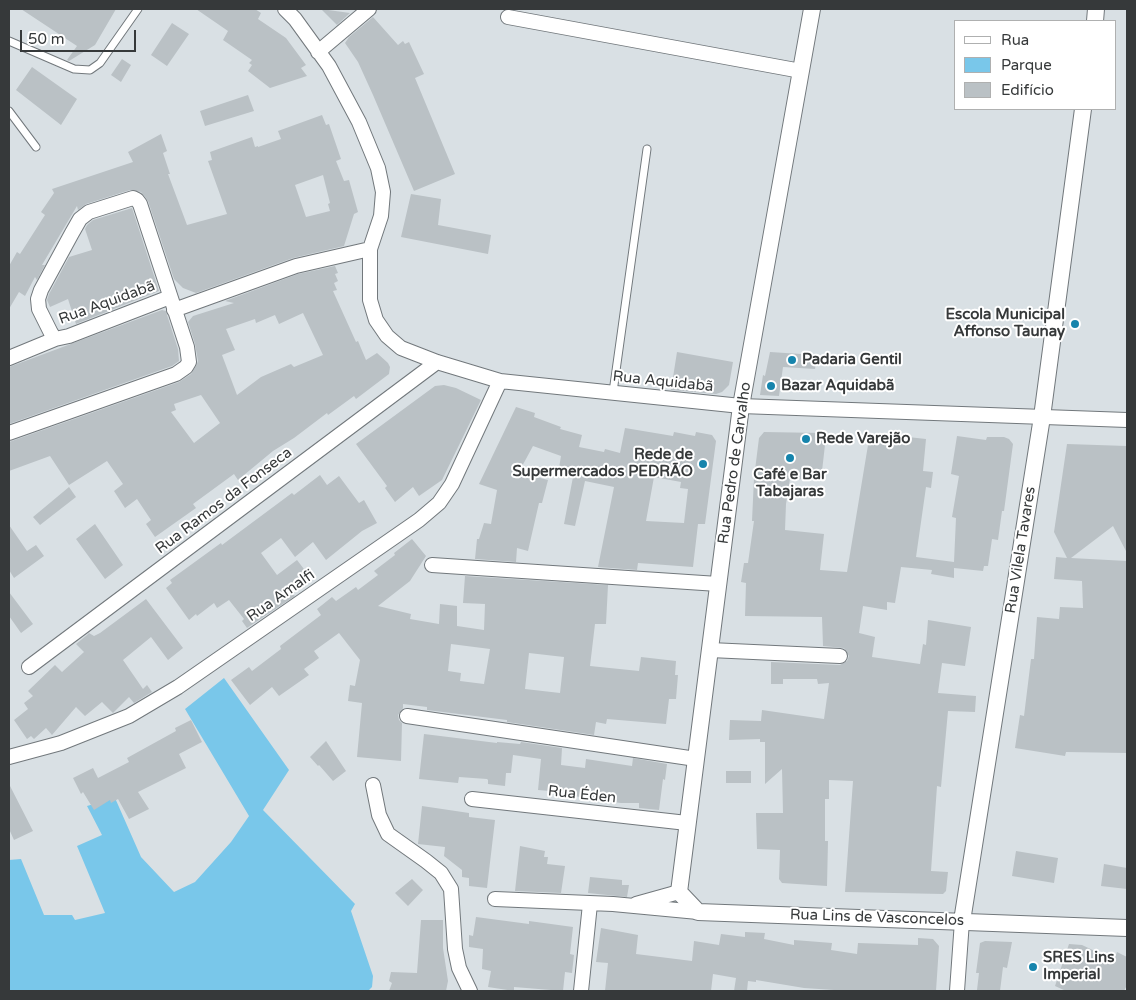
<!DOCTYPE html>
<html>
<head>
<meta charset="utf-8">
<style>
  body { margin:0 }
  #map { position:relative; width:1136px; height:1000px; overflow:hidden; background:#d9e0e4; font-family:"Varela Round",sans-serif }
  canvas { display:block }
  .frame { position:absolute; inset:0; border:10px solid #36393a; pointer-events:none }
  .legend { position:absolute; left:954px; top:20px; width:162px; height:90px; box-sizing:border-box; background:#fff; border:1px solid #afb0b0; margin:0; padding:6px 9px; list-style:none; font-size:15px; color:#36393a }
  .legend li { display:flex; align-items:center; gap:10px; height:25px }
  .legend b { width:25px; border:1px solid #afb0b0 }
  .scale { position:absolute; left:20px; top:30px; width:116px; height:22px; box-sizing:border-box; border:2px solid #36393a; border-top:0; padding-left:6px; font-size:15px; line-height:18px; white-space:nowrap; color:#36393a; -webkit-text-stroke:4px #fff; paint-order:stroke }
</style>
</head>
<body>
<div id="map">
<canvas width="1136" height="1000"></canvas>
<div class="frame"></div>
<ul class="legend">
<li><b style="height:6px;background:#fff"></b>Rua</li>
<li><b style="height:14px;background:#79c7ea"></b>Parque</li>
<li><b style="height:14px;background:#bac1c5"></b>Edifício</li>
</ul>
<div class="scale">50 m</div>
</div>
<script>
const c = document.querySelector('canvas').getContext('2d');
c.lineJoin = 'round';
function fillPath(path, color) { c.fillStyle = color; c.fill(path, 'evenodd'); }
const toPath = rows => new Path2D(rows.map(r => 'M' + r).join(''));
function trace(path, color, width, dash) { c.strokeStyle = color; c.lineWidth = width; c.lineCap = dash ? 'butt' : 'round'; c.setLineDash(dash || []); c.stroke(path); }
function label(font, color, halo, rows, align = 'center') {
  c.font = font + ' "Varela Round",sans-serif'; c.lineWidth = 4; c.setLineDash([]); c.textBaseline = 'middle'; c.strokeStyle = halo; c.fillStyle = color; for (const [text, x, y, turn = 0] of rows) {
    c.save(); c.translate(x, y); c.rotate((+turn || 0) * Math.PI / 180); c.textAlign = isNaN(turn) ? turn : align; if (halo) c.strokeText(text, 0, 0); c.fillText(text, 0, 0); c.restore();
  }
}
fillPath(toPath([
  [224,678,289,770,263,810,355,904,351,911,373,976,372,987,368,991,9,991,9,860,21,859,44,915,72,915,75,920,105,913,77,846,102,835,87,806,115,798,141,857,174,892,195,882,231,842,249,816,185,709]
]), '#79c7ea');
fillPath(toPath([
  [21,9,116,9,95,45,69,61,67,60,77,46],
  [196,9,255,9,261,13,258,19,286,38,306,65,301,68,307,76,270,88,248,71,252,65,249,63,252,60,223,40,228,31],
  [321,9,350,13,337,25],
  [373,17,398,45,403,41,405,44,409,42,424,74,415,78,455,174,414,191,373,95,358,62,345,43,349,37],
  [172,23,189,34,167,66,151,55],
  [122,59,131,65,121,82,111,75],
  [32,67,77,99,61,125,16,90],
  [248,95,254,111,205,126,200,111],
  [322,115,326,125,329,124,341,159,336,161,344,181,349,180,358,212,354,214,344,246,293,258,196,293,183,288,174,279,148,201,141,192,130,190,86,204,78,210,77,206,42,265,45,265,37,280,35,277,25,296,19,292,9,309,9,266,17,252,20,254,45,215,41,212,54,193,52,189,133,162,128,152,161,134,167,151,163,153,170,174,168,174,187,225,227,214,208,161,212,160,210,152,252,137,255,147,258,146,258,147,281,139,278,131],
  [323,175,330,203,328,204,330,211,306,217,295,185],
  [411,194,441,199,438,225,491,235,488,254,401,237],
  [132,208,159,291,76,324,68,299,50,307,47,300,49,294,69,257,92,250,85,229,87,225,93,220],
  [335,266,338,273,335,274,338,281,334,283,337,290,333,291,356,342,358,341,366,360,377,353,388,363,390,367,389,374,356,399,354,396,328,415,327,413,294,438,273,451,238,480,234,474,193,504,196,508,155,537,146,524,151,520,137,499,125,508,114,491,123,484,107,461,69,485,50,456,9,471,9,442,179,382,191,374,196,366,198,361,195,344,188,322,193,316,234,303,225,301,298,274],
  [303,313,323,355,294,367,291,364,261,377,237,395,222,355,235,350,226,329,255,319,256,323,275,315,279,324],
  [201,395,220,423,194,443,171,412,176,410,174,404],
  [162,310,166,311,167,315,178,349,179,361,172,366,9,424,9,367],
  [677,352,733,362,729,385,722,392,716,394,671,390],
  [770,352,817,355,815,369,783,367,779,396,760,395,763,375,765,376],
  [444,385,456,388,481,400,442,480,419,496,413,487,395,502,385,488,387,486,356,444,435,386],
  [516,407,535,413,534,417,561,427,560,429,582,435,579,447,604,452,605,449,620,453,625,428,673,436,674,432,695,436,696,432,712,435,716,441,705,524,698,524,693,567,638,563,637,570,598,567,614,487,585,481,575,526,564,524,573,477,558,474,561,456,533,446,520,470,532,476,548,480,542,503,539,503,528,551,517,548,516,562,475,559,477,539,479,539,484,523,491,524,497,490,479,484],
  [654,477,681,482,680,488,688,489,684,523,646,521],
  [764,432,822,433,823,436,826,436,821,480,790,479,786,504,785,530,824,534,820,570,847,572,869,439,907,443,908,437,926,439,923,471,933,472,931,488,926,487,916,557,954,562,956,518,952,517,959,476,951,474,957,436,986,440,987,437,1004,437,1009,439,1013,444,1004,511,1002,511,998,540,992,539,988,566,984,566,983,571,954,568,954,578,931,574,932,570,901,567,895,603,887,602,887,610,863,606,859,633,875,637,872,657,920,664,923,644,926,645,928,620,971,627,965,666,942,663,938,693,976,696,975,712,948,711,941,787,937,786,931,871,948,872,946,891,943,894,845,892,853,781,829,780,829,799,825,799,825,841,828,841,827,886,782,883,779,879,780,850,757,849,756,813,783,813,782,769,765,784,765,742,760,742,760,739,729,740,730,720,761,721,762,710,824,719,829,683,818,684,817,679,783,679,783,684,771,684,771,662,840,665,847,661,849,656,844,648,823,646,822,617,745,616,746,583,741,582,744,563,748,563,754,521,752,521,754,478,759,438],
  [1067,444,1127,446,1127,553,1113,526,1071,558,1127,561,1127,753,1066,752,1065,756,1015,748,1020,715,1024,716,1031,659,1034,659,1037,617,1059,619,1060,607,1083,608,1082,581,1054,579,1056,557,1067,558,1054,532],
  [320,475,327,485,339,476,359,503,364,500,377,523,362,531,326,560,313,542,295,557,281,538,261,553,277,575,297,560,307,573,296,581,301,588,293,594,295,596,247,628,242,621,244,619,229,600,217,608,214,603,197,616,196,614,189,620,166,588,172,583,170,580,221,543,222,545,292,493,294,495],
  [69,487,76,497,40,525,33,517],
  [95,524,123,565,105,579,76,539],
  [9,525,27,551,36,545,44,556,14,578,9,570],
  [412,539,426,556,410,581,378,606,411,614,410,619,439,624,440,604,457,606,457,626,484,630,485,604,463,603,465,576,608,585,606,624,595,624,590,666,639,671,641,657,676,661,675,675,678,675,676,699,669,699,666,724,607,719,606,724,596,722,594,735,507,722,507,720,427,710,427,707,403,704,403,708,398,715,399,720,402,723,401,761,357,757,362,703,348,701,350,685,355,686,360,660,339,633,314,651,319,658,304,669,309,675,279,696,272,687,250,705,231,680,249,667,252,671,281,649,280,646,321,615,317,609,332,597,336,601,356,587,358,590,378,575,374,571,395,555,394,553],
  [451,644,490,649,484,684,460,681,461,673,448,671],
  [529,653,564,657,560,693,525,689],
  [9,592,33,624,21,633,9,616],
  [146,599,183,648,168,660,151,637,123,660,143,689,147,685,152,692,134,703,129,697,113,713,102,702,85,716,76,707,52,735,46,728,34,739,31,736,27,739,14,720,28,709,24,703,33,696,28,691,55,665,62,672,84,652,76,644,87,635,89,633,94,636,100,633],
  [191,720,202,742,179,754,186,768,138,792,149,809,129,819,118,799,111,803,110,800,94,810,83,792,81,794,73,778,93,768,98,778,129,762,127,758,176,731,175,728],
  [424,734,497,743,497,742,520,744,521,742,562,748,561,765,585,768,586,759,632,766,633,758,667,764,665,780,663,779,659,810,639,808,639,803,621,803,581,798,582,797,560,795,561,792,538,790,541,759,513,755,511,773,506,773,505,786,488,784,488,780,487,779,459,777,458,783,419,779],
  [326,741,346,771,333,781,319,765,318,766,310,757],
  [726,771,751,771,751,783,726,783],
  [9,784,33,831,14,840,9,829],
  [422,806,469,813,469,817,495,820,487,888,469,886,469,878,462,877,462,870,444,856,445,847,418,844],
  [520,846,545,851,544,857,548,857,547,864,565,866,561,893,515,891],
  [1016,851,1058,858,1054,883,1012,876],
  [1104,864,1127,868,1127,889,1101,886],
  [590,877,622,880,622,885,629,885,627,897,588,893],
  [412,879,423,890,408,906,395,893],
  [476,917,529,924,529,921,573,927,570,954,574,955,572,973,565,972,563,991,514,987,514,991,488,987,491,971,482,969,483,949,469,947,469,935,473,936],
  [421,920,443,920,443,948,448,981,446,991,389,991,392,983,389,981,391,972,417,973],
  [601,928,638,935,636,954,692,961,694,941,719,945,721,934,745,937,745,932,765,933,764,939,794,945,794,940,832,943,831,950,857,954,858,943,918,945,918,938,933,939,939,946,936,991,849,991,804,988,756,980,756,982,748,981,747,991,734,991,736,978,713,974,711,991,605,991,608,963,596,962],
  [985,941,1012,942,1007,968,1003,967,1000,991,977,990,979,973,976,973,980,943],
  [1069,944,1082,945,1114,960,1117,952,1127,957,1127,985,1124,991,1066,991,1055,986]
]), '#bac1c5');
const service = toPath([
  [9,41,74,69,90,70,100,63,138,9],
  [9,111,36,147],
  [613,392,647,149]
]);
const minor = toPath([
  [285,9,295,19,329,66,359,122,378,168,383,192,381,216,370,249,370,300,376,320,387,336,401,348,437,362,500,381,741,406,1127,420],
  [508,17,801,71],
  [318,52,369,9],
  [174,310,296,266,370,249],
  [9,358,55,339],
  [9,433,176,374,186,367,189,362,187,347,140,204,137,200,133,198,89,212,80,219,72,233,41,290,38,299,39,309,51,333,55,339,69,336,170,297],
  [432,565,718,584],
  [710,650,840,656],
  [29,667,437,362],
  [407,716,696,759],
  [9,757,61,743,129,716,178,687,419,520,439,503,452,484,500,381],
  [373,785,379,815,388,834,426,861,441,873,451,889,455,949,459,968,470,991],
  [472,799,687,823],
  [495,899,613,904,698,912],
  [636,904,679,892],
  [581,991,590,904],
  [957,991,962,921]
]);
const tertiary = toPath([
  [812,9,741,406,679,892,698,912,1127,928],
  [1095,21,1096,9],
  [962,921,1042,417,1083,109]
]);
trace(service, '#72787c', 9);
trace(minor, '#72787c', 16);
trace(tertiary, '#72787c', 18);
trace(service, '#fff', 7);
trace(minor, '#fff', 14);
trace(tertiary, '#fff', 16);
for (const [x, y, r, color] of [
  [1075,324,5,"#1684ac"],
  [792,360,5,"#1684ac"],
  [771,386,5,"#1684ac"],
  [806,439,5,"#1684ac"],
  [790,458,5,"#1684ac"],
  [703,464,5,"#1684ac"],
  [1033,967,5,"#1684ac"]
]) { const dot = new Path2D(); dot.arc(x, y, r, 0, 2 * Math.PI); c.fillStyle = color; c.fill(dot); trace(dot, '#fff', 2); }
label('15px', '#36393a', '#fff', [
  ["Rua Aquidabã",107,303,-20],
  ["Rua Aquidabã",663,382,6],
  ["Rua Pedro de Carvalho",735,463,-82],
  ["Rua Ramos da Fonseca",224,501,-37],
  ["Rua Vilela Tavares",1021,550,-81],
  ["Rua Amalfi",281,596,-35],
  ["Rua Éden",582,795,6],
  ["Rua Lins de Vasconcelos",877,918,2]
]);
label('bold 15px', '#36393a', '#fff', [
  ["Escola Municipal",1065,315,"right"],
  ["Affonso Taunay",1065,332,"right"],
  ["Padaria Gentil",802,360],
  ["Bazar Aquidabã",781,386],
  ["Rede Varejão",816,439],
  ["Rede de",693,455,"right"],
  ["Supermercados PEDRÃO",693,472,"right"],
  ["Café e Bar",790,475,"center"],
  ["Tabajaras",790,492,"center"],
  ["SRES Lins",1043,958],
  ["Imperial",1043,975]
], 'left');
</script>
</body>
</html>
